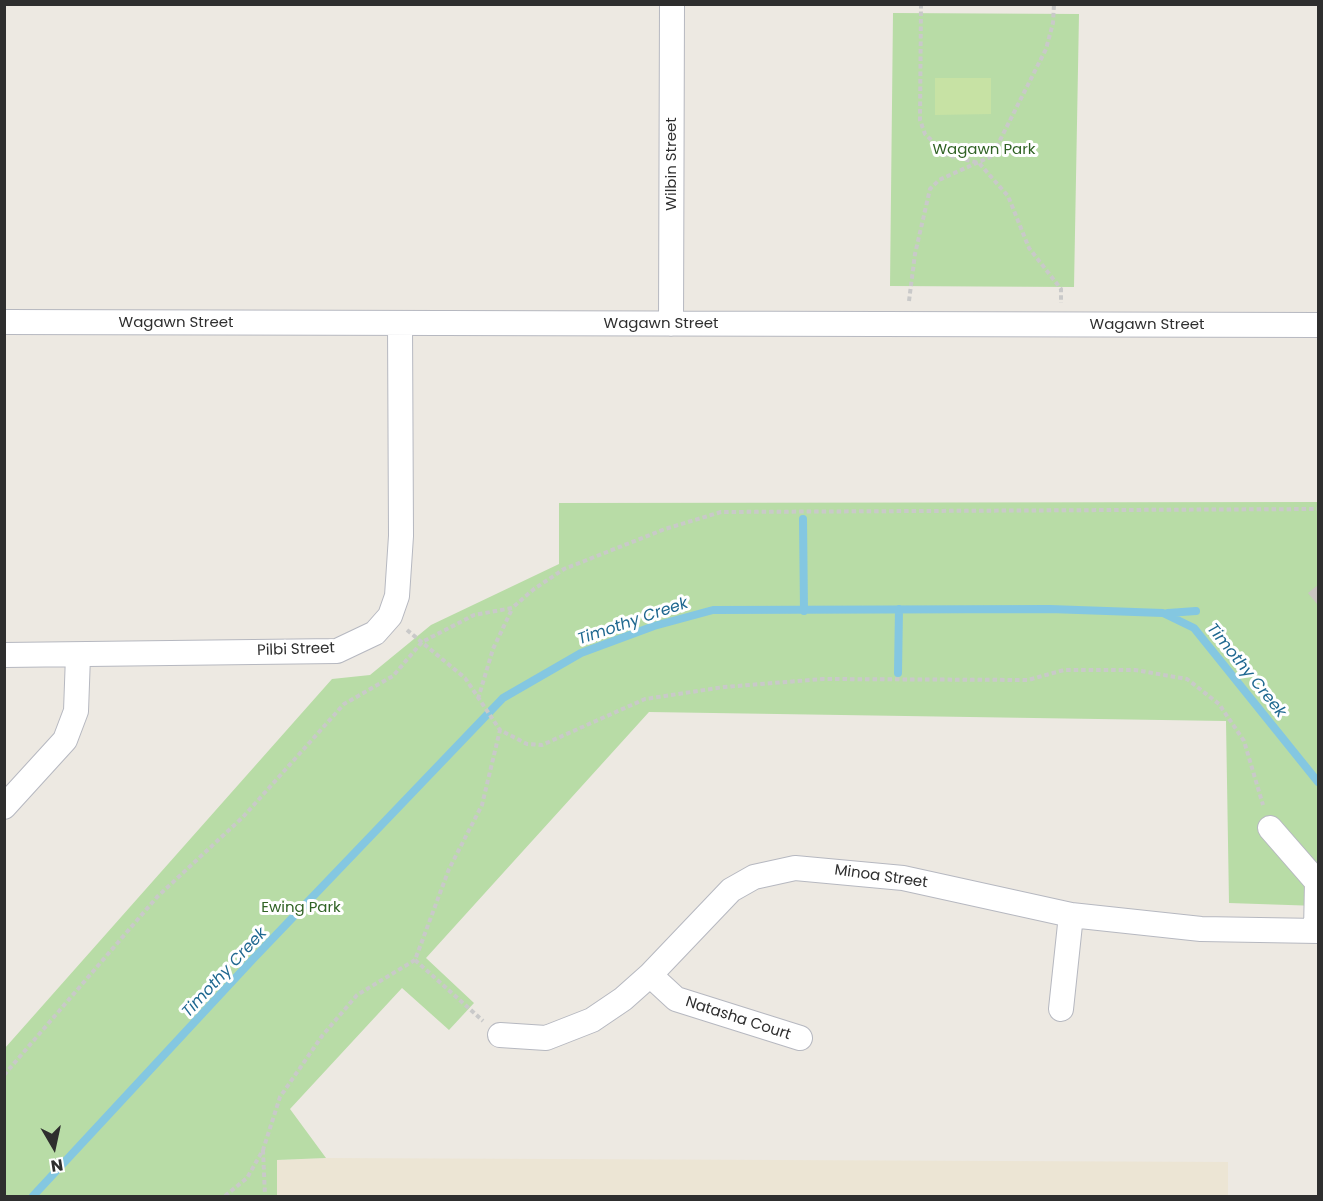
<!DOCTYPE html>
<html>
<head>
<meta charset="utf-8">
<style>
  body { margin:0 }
  #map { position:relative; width:1323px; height:1201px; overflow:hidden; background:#ede9e2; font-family:Poppins,sans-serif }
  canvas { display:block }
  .frame { position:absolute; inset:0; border:6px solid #2e2e2e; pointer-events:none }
  .north { position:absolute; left:24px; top:1117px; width:60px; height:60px; -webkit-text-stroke:4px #fff; paint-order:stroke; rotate:171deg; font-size:16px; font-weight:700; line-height:24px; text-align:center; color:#2e2e2e }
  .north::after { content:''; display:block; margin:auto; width:21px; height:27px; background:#2e2e2e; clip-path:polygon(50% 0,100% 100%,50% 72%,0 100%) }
</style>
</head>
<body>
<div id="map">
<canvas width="1323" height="1201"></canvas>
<div class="frame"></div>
<div class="north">N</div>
</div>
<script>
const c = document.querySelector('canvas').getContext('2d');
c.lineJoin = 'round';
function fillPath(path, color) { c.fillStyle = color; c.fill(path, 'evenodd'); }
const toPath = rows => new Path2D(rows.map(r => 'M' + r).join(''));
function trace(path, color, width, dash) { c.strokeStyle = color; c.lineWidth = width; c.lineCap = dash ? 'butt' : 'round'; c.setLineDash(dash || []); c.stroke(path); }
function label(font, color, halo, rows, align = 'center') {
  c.font = font + ' Poppins,sans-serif'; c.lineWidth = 6; c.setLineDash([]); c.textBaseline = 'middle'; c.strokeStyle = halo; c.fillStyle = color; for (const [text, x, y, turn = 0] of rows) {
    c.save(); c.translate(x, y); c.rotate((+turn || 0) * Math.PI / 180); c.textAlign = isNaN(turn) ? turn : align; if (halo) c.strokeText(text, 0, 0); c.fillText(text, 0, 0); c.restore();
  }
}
fillPath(toPath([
  [326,1158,1228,1162,1228,1196,277,1196,277,1160]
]), '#ece5d4');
fillPath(toPath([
  [893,13,1079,14,1074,287,890,286],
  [1318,502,1318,906,1229,903,1226,721,649,712,426,958,474,1003,449,1030,402,988,290,1109,326,1158,277,1160,277,1196,5,1196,5,1048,332,679,370,675,431,625,559,564,559,503]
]), '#b8dca6');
fillPath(toPath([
  [935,78,991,78,991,114,935,115]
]), '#c7e2a4');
trace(toPath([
  [803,519,804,611],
  [1168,613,1196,611],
  [898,673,899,609],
  [33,1196,253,959,503,698,581,653,654,626,713,610,1050,609,1163,613,1194,628,1318,782]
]), '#84c7e1', 8);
fillPath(toPath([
  [1318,585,1318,603,1317,604,1308,593]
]), '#c9c5c1');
const minor = toPath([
  [4,322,1318,325],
  [671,324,672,4],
  [4,655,337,651,375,633,390,616,397,596,401,536,400,324],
  [4,807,65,740,76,711,78,656],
  [1270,828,1317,882,1316,931],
  [650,975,676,999,800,1038],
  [1061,1009,1071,915],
  [500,1035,546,1038,592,1020,623,999,650,975,731,890,754,877,795,868,903,878,1071,915,1201,929,1318,931]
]);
trace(minor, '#b6b8c0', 26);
trace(toPath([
  [921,4,920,120,925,134,947,155,979,163,1008,196,1029,248,1061,289,1061,303],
  [909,301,915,254,930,189,939,180,992,156,1046,49,1053,23,1054,4],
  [407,630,465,678,500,730,527,744,542,745,645,699,724,687,823,679,1028,680,1064,670,1135,670,1187,679,1219,704,1244,741,1263,805],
  [478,699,493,649,512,609],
  [415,960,483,1021],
  [4,1075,157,897,243,817,344,704,393,676,422,642,474,615,512,608,534,589,564,569,665,529,721,512,1318,509],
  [263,1150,265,1196],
  [225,1196,247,1178,263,1150,280,1097,322,1036,357,995,415,960,449,869,482,805,500,730]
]), '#c9c9c9', 4, [4.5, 3]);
trace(minor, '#fff', 24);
label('15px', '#316325', '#fff', [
  ["Wagawn Park",984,150],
  ["Ewing Park",301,908]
]);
label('15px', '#2e2e2e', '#fff', [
  ["Wilbin Street",672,164,-90],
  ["Wagawn Street",176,323],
  ["Wagawn Street",661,324],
  ["Wagawn Street",1147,325],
  ["Pilbi Street",296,650,-2],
  ["Minoa Street",881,877,8],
  ["Natasha Court",738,1019,18]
]);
label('italic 16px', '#1f6890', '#fff', [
  ["Timothy Creek",633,622,-19],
  ["Timothy Creek",1246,671,51],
  ["Timothy Creek",225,973,-47]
]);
</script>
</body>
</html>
